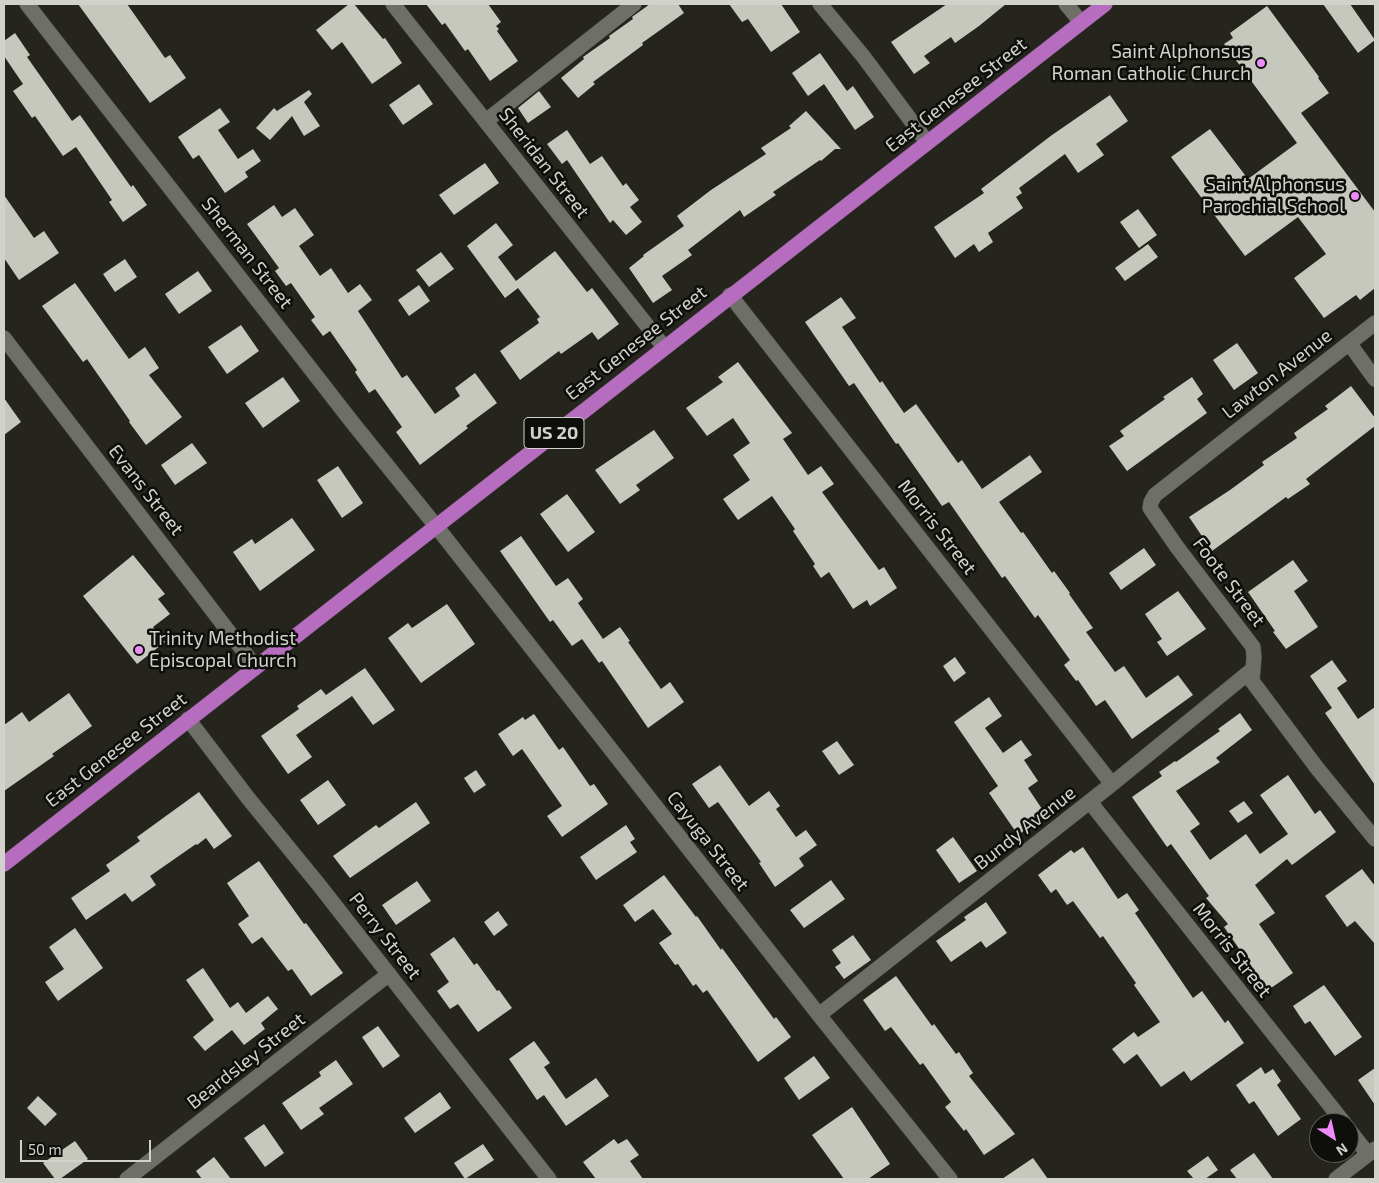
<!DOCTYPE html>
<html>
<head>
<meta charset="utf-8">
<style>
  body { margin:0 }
  #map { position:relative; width:1379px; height:1183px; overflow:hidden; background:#25251d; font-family:"Exo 2",sans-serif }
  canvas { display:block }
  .frame { position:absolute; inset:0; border:5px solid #d1d2cc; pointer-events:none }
  .north { position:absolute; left:1309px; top:1113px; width:50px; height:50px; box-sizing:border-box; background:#0e0e0a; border:1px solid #5c5c58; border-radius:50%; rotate:145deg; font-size:14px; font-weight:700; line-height:20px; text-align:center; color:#d1d2cc }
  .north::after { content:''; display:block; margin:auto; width:18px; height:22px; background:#ed8cf9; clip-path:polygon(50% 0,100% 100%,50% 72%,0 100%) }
  .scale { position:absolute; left:20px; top:1140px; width:131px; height:22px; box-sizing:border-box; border:2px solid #d1d2cc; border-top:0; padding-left:6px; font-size:15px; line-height:18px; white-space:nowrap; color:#d1d2cc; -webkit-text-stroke:4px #0e0e0a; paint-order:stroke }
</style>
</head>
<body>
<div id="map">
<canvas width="1379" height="1183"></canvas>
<div class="frame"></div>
<div class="north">N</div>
<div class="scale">50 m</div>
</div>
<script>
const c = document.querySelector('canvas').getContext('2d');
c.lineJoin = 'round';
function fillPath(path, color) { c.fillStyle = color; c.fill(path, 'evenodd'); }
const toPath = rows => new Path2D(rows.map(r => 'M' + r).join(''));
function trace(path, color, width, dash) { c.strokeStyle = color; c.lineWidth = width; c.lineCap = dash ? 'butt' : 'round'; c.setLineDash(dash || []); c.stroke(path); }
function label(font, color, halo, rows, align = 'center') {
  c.font = font + ' "Exo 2",sans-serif'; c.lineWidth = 5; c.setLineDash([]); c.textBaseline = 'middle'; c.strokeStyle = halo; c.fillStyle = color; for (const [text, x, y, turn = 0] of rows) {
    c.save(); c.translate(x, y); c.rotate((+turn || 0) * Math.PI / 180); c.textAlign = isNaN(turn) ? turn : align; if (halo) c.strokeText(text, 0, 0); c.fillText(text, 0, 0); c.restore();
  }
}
fillPath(toPath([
  [78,4,127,4,165,58,170,55,186,78,150,103],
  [349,4,354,4,383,39,385,38,402,63,372,84,342,42,332,50,316,30],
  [426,4,488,4,501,22,496,26,499,29,497,31,518,61,490,81,468,49,465,51,445,23,442,25],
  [650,4,678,4,684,13,642,43,643,45,593,82,595,84,578,98,561,78,584,59,583,57,610,38,609,36,633,19,632,17],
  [729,4,781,4,800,32,771,52,748,19,742,22],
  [947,4,1006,4,979,26,955,43,951,37,924,56,930,63,914,74,891,42],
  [1323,4,1350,4,1375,40,1358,53],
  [1267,6,1319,77,1318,78,1329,93,1301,113,1375,212,1375,288,1360,300,1356,295,1324,318,1294,278,1326,254,1298,217,1245,256,1171,157,1210,129,1248,179,1297,143,1224,44,1233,38,1230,33],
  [15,33,30,55,27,57,72,121,80,115,131,187,133,185,147,205,123,222,109,202,112,200,76,147,63,156,35,116,32,118,13,91,23,84,4,56,4,41],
  [820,53,847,91,853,86,874,117,855,130,824,84,808,96,792,73],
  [419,84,433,104,403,125,389,105],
  [309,90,312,94,304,102,320,126,304,136,292,116,270,140,256,128,274,108,277,111],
  [539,91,551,107,528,123,518,108],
  [1110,95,1128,121,1096,144,1104,155,1078,173,1065,154,1019,188,1022,193,1016,197,1023,208,988,233,993,242,979,252,974,244,955,258,934,227,984,193,981,189,1052,135],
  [220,108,230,122,218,130,238,159,253,149,261,161,245,172,248,177,225,193,199,155,193,159,178,137],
  [806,111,841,149,835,149,821,161,820,160,773,192,776,195,744,217,740,210,688,250,692,255,662,276,672,290,653,303,629,268,644,256,643,255,684,226,677,216,711,190,766,154,761,148,791,128,789,126],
  [567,130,590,164,602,156,623,186,626,183,639,200,630,207,642,222,626,235,613,220,610,223,567,160,562,164,547,144],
  [485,163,499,183,454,215,439,195],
  [4,195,34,238,44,231,59,253,19,280,4,258],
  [274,205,282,217,295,208,314,235,299,246,320,276,331,268,348,293,360,284,372,300,358,311,402,378,407,375,435,414,460,396,455,388,475,373,497,403,466,426,468,428,420,465,396,432,402,427,375,389,369,393,355,372,357,370,330,331,323,336,311,320,315,317,291,283,286,286,275,271,279,268,247,224],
  [1138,209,1157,235,1139,248,1120,222],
  [496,223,513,245,498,257,516,281,555,251,587,292,592,288,619,324,598,340,592,332,561,354,559,351,520,380,500,351,539,323,537,319,540,317,518,288,505,298,467,246],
  [1148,244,1158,257,1125,281,1115,268],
  [441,252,454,269,429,287,416,270],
  [125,259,137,277,115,292,103,274],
  [198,271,212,291,179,314,165,294],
  [75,283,129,359,145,347,159,368,149,375,182,417,146,445,129,422,130,421,87,359,83,362,42,306],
  [419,285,430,301,409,316,398,300],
  [841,297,856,318,842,327,880,383,882,381,904,413,916,404,958,463,962,460,982,489,1030,455,1042,472,999,502,1021,533,1023,532,1052,573,1054,571,1070,593,1069,594,1093,628,1086,632,1115,672,1124,666,1146,698,1178,675,1193,695,1132,739,1105,700,1096,706,1078,680,1076,681,1064,665,1070,660,1038,615,1035,618,1005,576,1002,578,949,502,942,506,898,443,896,444,854,383,849,386,805,322],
  [241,325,259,351,227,374,208,347],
  [1237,343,1258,373,1234,390,1213,360],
  [738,362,792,433,783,439,808,475,821,466,834,484,822,492,879,570,884,567,897,588,870,606,867,600,853,609,829,572,821,578,813,566,815,564,793,531,795,529,772,496,738,520,723,499,750,480,733,455,750,443,733,418,707,436,686,408,723,382,718,377],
  [283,377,300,401,263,428,245,403],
  [1192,377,1203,394,1197,399,1207,413,1127,471,1109,446,1124,436,1120,431,1165,399,1163,397],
  [1351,386,1375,418,1375,426,1306,479,1310,484,1288,499,1286,497,1212,551,1189,517,1230,490,1264,465,1262,462,1297,438,1294,433,1328,409,1325,406],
  [4,398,21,422,4,435],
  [654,430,674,458,636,485,640,490,620,504,595,470],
  [192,443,207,463,175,485,161,465],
  [338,466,363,503,342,518,317,480],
  [567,494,595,532,568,552,540,514],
  [292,518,315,550,260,591,233,552,252,539,255,544],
  [521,536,556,586,568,578,583,599,578,603,603,639,620,627,630,641,628,642,661,689,670,682,684,702,648,728,602,661,599,663,582,639,572,646,553,620,550,622,500,551],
  [1144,548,1156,565,1121,590,1109,573],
  [133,555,165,594,158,599,170,614,153,627,165,642,137,664,83,596],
  [1293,560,1308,581,1294,591,1318,627,1286,649,1273,632,1275,631,1248,592],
  [1178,591,1206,629,1167,656,1157,642,1162,639,1145,614],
  [447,604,475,644,421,683,388,638,408,623,412,628],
  [955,657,966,673,954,682,943,666],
  [1332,660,1347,681,1337,688,1358,719,1375,707,1375,785,1325,713,1332,708,1310,676],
  [365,668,395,710,373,725,352,696,296,735,312,757,288,774,261,736,299,709,297,706,321,689,326,695],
  [69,693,92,726,52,754,54,756,4,791,4,725,22,712,29,722],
  [989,697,1002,716,985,728,1003,753,1021,740,1032,755,1024,760,1038,781,1028,788,1046,815,1018,835,989,793,998,786,954,722],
  [1240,713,1252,730,1216,758,1220,762,1176,791,1200,824,1190,831,1210,860,1246,834,1260,854,1288,834,1260,795,1288,775,1315,814,1320,810,1336,832,1292,865,1287,859,1255,885,1275,913,1259,924,1293,973,1268,990,1224,927,1228,924,1206,898,1209,896,1171,844,1167,847,1132,797,1162,776,1159,772,1175,761,1176,762,1220,731,1218,729],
  [534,714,559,750,563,747,590,786,594,784,608,804,562,837,547,816,562,806,522,749,513,756,498,734,523,717,525,720],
  [837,741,854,765,839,775,822,751],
  [720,765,749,806,769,791,780,806,776,809,796,837,806,830,817,845,799,858,804,866,775,887,759,863,761,862,718,802,709,808,692,784],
  [476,770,486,785,474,793,464,778],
  [328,780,346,805,318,825,300,800],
  [199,792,232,836,214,849,206,838,197,845,196,844,150,876,156,885,132,902,125,893,86,920,71,898,110,871,106,865,140,841,137,837],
  [1244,801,1253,813,1238,823,1229,811],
  [416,802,430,823,350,878,333,856,376,825,379,828],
  [626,825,635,839,630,842,637,852,596,880,580,857],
  [953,837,977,871,959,883,936,850],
  [1083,847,1118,899,1127,893,1139,910,1135,913,1193,998,1202,991,1225,1023,1228,1020,1244,1043,1191,1081,1184,1071,1161,1087,1137,1054,1124,1064,1112,1049,1134,1032,1138,1037,1160,1022,1134,985,1136,983,1103,936,1100,938,1073,901,1067,905,1056,889,1051,893,1038,875,1071,850,1074,853],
  [259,861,304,924,306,923,343,973,311,996,292,969,288,971,262,937,252,944,238,924,249,916,227,883],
  [1362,869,1375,886,1375,944,1355,921,1347,927,1325,896],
  [664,875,696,917,697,916,721,950,722,948,774,1019,776,1017,791,1037,758,1062,707,990,703,993,696,984,693,986,678,964,675,965,659,943,672,934,653,909,635,922,623,905],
  [831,880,845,899,804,928,790,910],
  [417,881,431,901,396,925,382,905],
  [986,902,1007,933,986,948,981,941,951,962,936,941,966,920,964,917],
  [498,911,508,925,494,936,484,922],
  [75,928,103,968,58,1001,45,982,64,969,49,947],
  [853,935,871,960,844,979,835,967,841,963,832,950],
  [454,937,474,965,477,963,497,991,499,990,512,1008,478,1032,458,1004,450,1009,437,991,449,982,430,954],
  [203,968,230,1008,238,1002,246,1013,268,996,278,1009,261,1023,265,1029,244,1045,232,1030,205,1051,193,1037,214,1020,186,980],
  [896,976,932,1026,934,1024,956,1054,959,1052,973,1073,969,1076,1015,1134,984,1155,966,1129,964,1131,945,1107,951,1102,923,1063,920,1065,891,1027,885,1031,863,1000],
  [1324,985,1362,1037,1335,1056,1310,1021,1305,1024,1293,1006],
  [378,1026,400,1056,383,1068,362,1037],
  [534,1041,550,1063,544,1067,566,1099,596,1078,609,1096,566,1126,544,1095,537,1100,509,1059],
  [814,1056,830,1078,799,1100,784,1078],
  [336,1060,353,1084,319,1108,324,1114,301,1130,282,1103,321,1076,319,1072],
  [1261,1067,1265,1074,1273,1069,1281,1081,1277,1085,1301,1119,1278,1136,1254,1101,1249,1104,1236,1085],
  [1375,1068,1375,1105,1358,1080],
  [440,1092,451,1108,415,1133,404,1118],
  [38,1096,57,1114,45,1126,27,1108],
  [852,1107,890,1164,868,1179,844,1179,812,1135],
  [264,1124,284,1153,265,1167,244,1138],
  [614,1139,618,1144,627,1139,639,1155,630,1161,643,1179,596,1179,583,1162],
  [75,1141,88,1159,60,1179,55,1179,43,1163],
  [483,1144,494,1160,465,1179,454,1163],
  [1254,1153,1273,1179,1237,1179,1230,1170],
  [1208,1156,1218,1170,1205,1179,1194,1179,1187,1171],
  [214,1157,231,1179,202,1179,196,1171],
  [1033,1158,1048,1179,1002,1179]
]), '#c7c8bd');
const minor = toPath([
  [27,4,352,422,436,526,819,1015,950,1179],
  [393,4,664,347],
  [820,4,863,56,927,142],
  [1066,4,1081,22],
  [486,121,634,4],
  [730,295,1112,784],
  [1375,323,1155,495,1151,502,1150,508,1177,547,1253,647,1254,657,1252,681,1317,768,1375,839],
  [4,338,255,666],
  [1349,343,1375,379],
  [188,719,248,798,319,885,549,1179],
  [1090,802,1344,1123],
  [819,1015,1112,784,1253,669],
  [1349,1130,1368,1154],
  [127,1179,389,974],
  [1336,1179,1375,1149]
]);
const highway = toPath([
  [4,864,1105,4]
]);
trace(minor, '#41413a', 16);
trace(highway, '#41413a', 16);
trace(minor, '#6e6f66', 15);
trace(highway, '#b66cbf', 15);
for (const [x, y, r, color] of [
  [1261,63,5,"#ed8cf9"],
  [1355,196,5,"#ed8cf9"],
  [139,650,5,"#ed8cf9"]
]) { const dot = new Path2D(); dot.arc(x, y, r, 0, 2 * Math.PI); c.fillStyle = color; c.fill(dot); trace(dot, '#0e0e0a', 2); }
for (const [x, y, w] of [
  [554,433,60]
]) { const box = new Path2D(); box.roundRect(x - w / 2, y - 15.5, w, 31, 4); c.fillStyle = '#0e0e0a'; c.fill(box); trace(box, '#d1d2cc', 1); }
label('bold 18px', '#d1d2cc', null, [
  ["US 20",554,433]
]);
label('19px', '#d1d2cc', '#0e0e0a', [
  ["Saint Alphonsus",1251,52],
  ["Roman Catholic Church",1251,74],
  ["Saint Alphonsus",1345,185],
  ["Parochial School",1345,207],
  ["Trinity Methodist",149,639,"left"],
  ["Episcopal Church",149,661,"left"]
], 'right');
label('19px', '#d1d2cc', '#0e0e0a', [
  ["East Genesee Street",956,95,-38],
  ["Sheridan Street",544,163,52],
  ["Sherman Street",247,253,52],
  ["East Genesee Street",636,343,-38],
  ["Lawton Avenue",1277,374,-38],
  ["Evans Street",146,490,52],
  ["Morris Street",937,527,52],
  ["Foote Street",1229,582,53],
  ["East Genesee Street",116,750,-38],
  ["Bundy Avenue",1025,828,-38],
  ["Cayuga Street",708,841,52],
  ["Perry Street",385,936,52],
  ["Morris Street",1232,950,52],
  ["Beardsley Street",246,1061,-38]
]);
</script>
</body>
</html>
